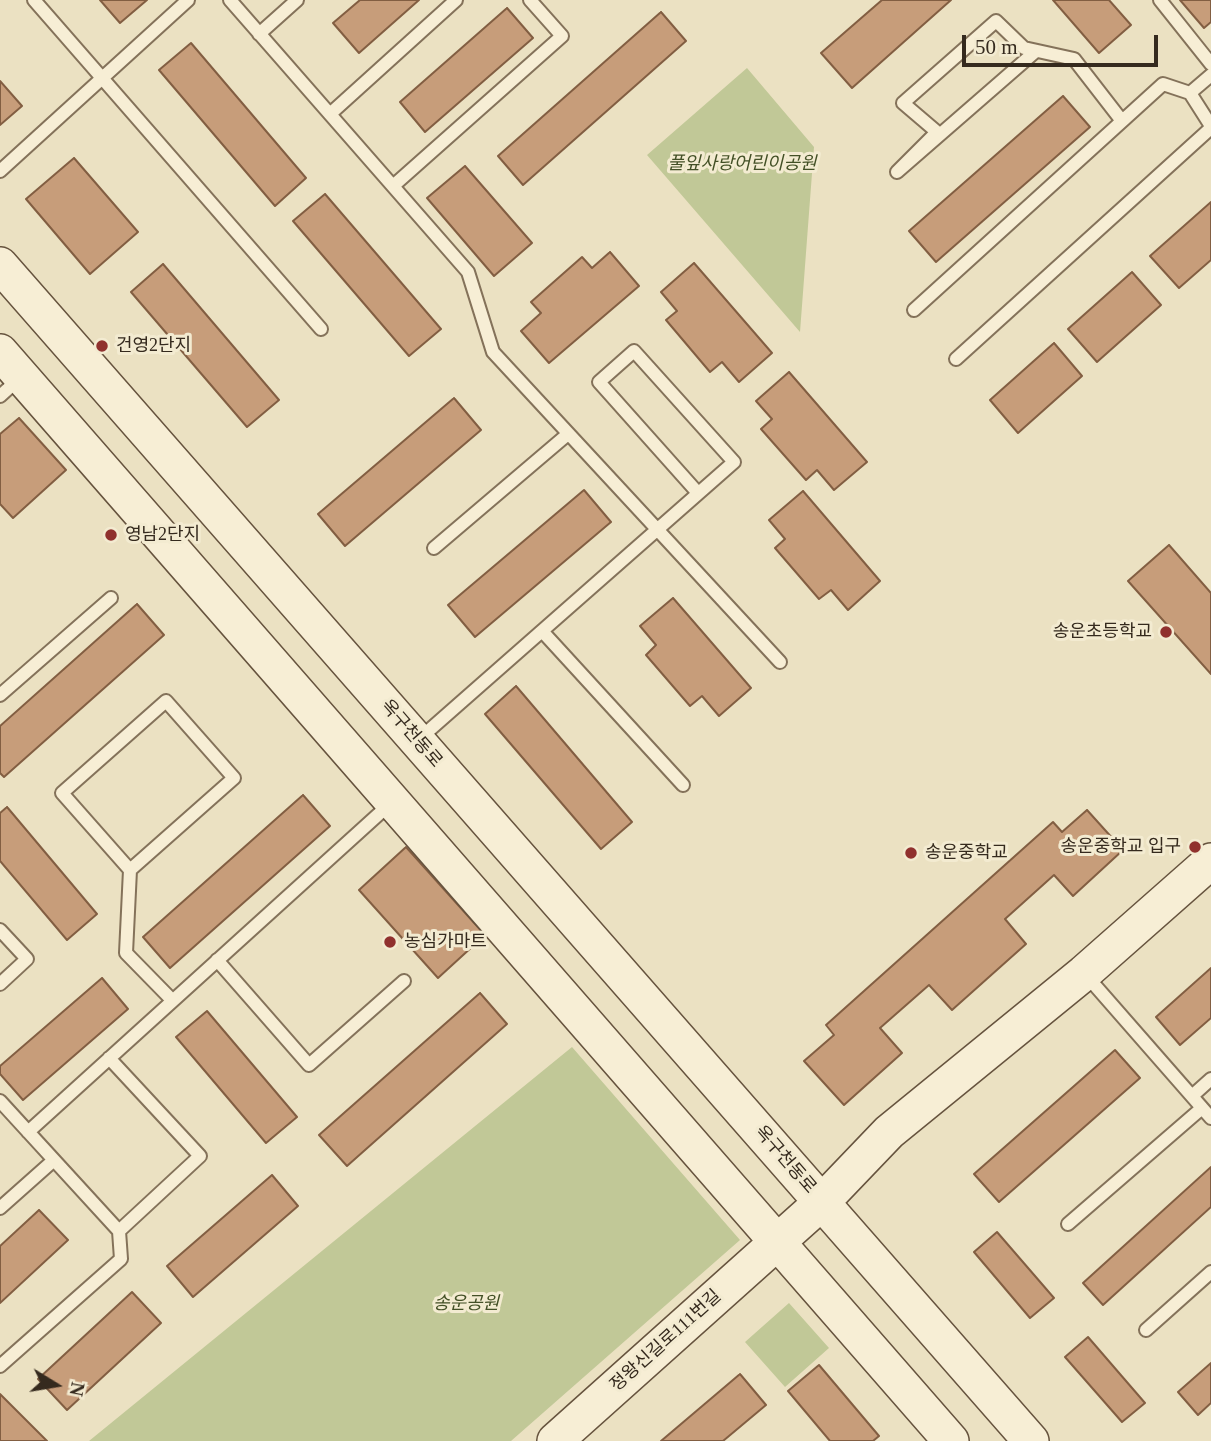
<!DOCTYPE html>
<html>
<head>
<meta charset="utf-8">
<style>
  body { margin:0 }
  #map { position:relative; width:1211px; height:1441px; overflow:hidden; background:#ebe1c2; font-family:"Times New Roman",serif }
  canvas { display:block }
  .north { position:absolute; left:21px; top:1350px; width:70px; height:70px; -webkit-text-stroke:5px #f3ebd1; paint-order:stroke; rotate:101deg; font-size:19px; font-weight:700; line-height:28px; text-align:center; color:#352a1e }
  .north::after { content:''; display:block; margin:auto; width:24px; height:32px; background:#352a1e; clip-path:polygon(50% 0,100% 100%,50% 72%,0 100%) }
  .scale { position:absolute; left:962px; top:35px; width:196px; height:32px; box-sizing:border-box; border:4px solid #352a1e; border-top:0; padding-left:9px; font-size:21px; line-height:24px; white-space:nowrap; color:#352a1e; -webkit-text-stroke:5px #f3ebd1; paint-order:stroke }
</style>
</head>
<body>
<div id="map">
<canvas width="1211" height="1441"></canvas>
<div class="north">N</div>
<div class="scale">50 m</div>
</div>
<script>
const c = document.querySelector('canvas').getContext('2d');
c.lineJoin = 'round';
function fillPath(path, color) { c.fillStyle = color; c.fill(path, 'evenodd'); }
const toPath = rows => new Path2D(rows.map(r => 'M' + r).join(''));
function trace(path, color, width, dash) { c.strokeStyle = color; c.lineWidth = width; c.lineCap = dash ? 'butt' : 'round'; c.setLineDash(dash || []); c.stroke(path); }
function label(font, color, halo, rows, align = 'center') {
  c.font = font + ' "Times New Roman","Noto Sans KR",serif'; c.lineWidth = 6; c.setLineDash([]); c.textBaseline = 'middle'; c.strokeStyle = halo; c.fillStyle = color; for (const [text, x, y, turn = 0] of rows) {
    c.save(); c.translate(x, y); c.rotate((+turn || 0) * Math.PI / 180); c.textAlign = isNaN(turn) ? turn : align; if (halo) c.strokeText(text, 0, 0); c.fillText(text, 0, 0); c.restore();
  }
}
fillPath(toPath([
  [747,68,814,147,800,332,647,155],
  [572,1047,740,1240,511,1441,89,1441],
  [789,1303,829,1348,785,1387,745,1342]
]), '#c1c897');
const building = toPath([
  [100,0,147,0,120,23,100,0],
  [360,0,419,0,359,53,333,23,360,0],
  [882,0,951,0,852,88,821,53,882,0],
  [1053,0,1109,0,1131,25,1099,53,1053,0],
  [1180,0,1211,0,1211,22,1204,28,1180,0],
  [507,8,533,38,425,132,400,102,507,8],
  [661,12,686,41,523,185,498,156,661,12],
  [191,43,306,178,275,206,159,70,191,43],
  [0,81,22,106,0,125,0,81],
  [1063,96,1090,127,936,262,909,231,1063,96],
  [74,158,138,232,90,274,26,199,74,158],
  [465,166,532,243,494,276,427,198,465,166],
  [325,194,441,329,409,356,293,221,325,194],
  [1211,202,1211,260,1179,288,1150,256,1211,202],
  [610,252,639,286,549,363,521,331,541,313,531,302,582,257,592,268,610,252],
  [694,263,772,353,739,382,722,362,710,372,666,320,677,311,661,292,694,263],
  [163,264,279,400,247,427,131,292,163,264],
  [1132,272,1161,305,1097,362,1068,329,1132,272],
  [1054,343,1082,376,1018,433,990,400,1054,343],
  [789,372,867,462,834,490,817,470,806,480,761,429,772,419,756,401,789,372],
  [454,398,481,430,345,546,318,514,454,398],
  [19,418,66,470,13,518,0,504,0,434,19,418],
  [584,490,611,522,475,637,448,605,584,490],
  [803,491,880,581,848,610,831,590,819,599,775,548,785,539,769,520,803,491],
  [1169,545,1211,593,1211,674,1128,581,1169,545],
  [673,598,751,688,719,716,702,696,690,706,646,655,656,645,640,626,673,598],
  [137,604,164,635,4,777,0,773,0,726,137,604],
  [516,686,632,822,601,849,485,714,516,686],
  [303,795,330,826,170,968,143,937,303,795],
  [7,807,97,914,67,940,0,861,0,813,7,807],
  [1087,810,1123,850,1073,896,1054,875,1005,919,1026,944,952,1010,929,985,880,1028,902,1053,844,1105,804,1061,834,1035,826,1025,1053,822,1062,832,1087,810],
  [406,847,485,935,438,978,359,890,406,847],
  [1211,968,1211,1018,1180,1045,1156,1017,1211,968],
  [102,978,128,1009,23,1100,0,1074,0,1066,102,978],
  [480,993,507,1024,347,1166,319,1135,480,993],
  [207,1011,297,1117,266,1143,176,1037,207,1011],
  [1115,1050,1140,1078,999,1202,974,1174,1115,1050],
  [1211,1167,1211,1207,1103,1305,1083,1283,1211,1167],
  [272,1175,298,1206,193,1297,167,1266,272,1175],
  [39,1210,68,1240,0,1303,0,1246,39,1210],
  [997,1232,1054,1298,1030,1318,974,1252,997,1232],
  [132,1292,161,1323,67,1410,38,1379,132,1292],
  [1088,1337,1145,1403,1122,1422,1065,1357,1088,1337],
  [1211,1363,1211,1403,1198,1415,1178,1392,1211,1363],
  [819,1365,879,1436,873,1441,830,1441,788,1391,819,1365],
  [740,1374,766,1405,723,1441,661,1441,740,1374],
  [0,1394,47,1441,0,1441,0,1394]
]);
fillPath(building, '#c79d7a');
trace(building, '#825e42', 2);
const lane = toPath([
  [34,0,321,329],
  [230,0,468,272,493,352,780,662],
  [1160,0,1211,64],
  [259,34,297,0],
  [1036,51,897,172,937,132,903,103,996,21,1024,48,1074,59,1122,121],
  [1211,75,1190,93,1211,126],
  [330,114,456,0],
  [0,171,188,0],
  [393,186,562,36,530,0],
  [914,310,1163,84,1190,93],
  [956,359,1211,128],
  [0,396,21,377],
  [434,548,568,434],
  [542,631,683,785],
  [0,695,111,598],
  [418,740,734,462,634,351,599,382,698,493],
  [130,870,62,793,166,701,234,778,130,870,126,953,172,1000],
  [0,930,27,959,0,984],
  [217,960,309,1065,404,981],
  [1085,974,1211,1118],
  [109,1058,200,1156,119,1231],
  [1192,1096,1211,1079],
  [0,1101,119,1231,121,1259,0,1366],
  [28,1132,391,803],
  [0,1208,54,1160],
  [1068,1224,1202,1108],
  [1146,1330,1211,1272]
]);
const secondary = toPath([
  [0,265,1031,1441],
  [0,352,951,1441],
  [555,1441,822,1202,889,1132,1084,973,1211,861]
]);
trace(lane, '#84725a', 16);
trace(secondary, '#66533e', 38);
trace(lane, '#f7eed5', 12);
trace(secondary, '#f7eed5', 35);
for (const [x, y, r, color] of [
  [102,346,7,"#90312e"],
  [111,535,7,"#90312e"],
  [1166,632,7,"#90312e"],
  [1195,847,7,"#90312e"],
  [911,853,7,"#90312e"],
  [390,942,7,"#90312e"]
]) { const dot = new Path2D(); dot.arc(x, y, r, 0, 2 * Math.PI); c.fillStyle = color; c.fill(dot); trace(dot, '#f3ebd1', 2.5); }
label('italic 18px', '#435026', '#f3ebd1', [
  ["풀잎사랑어린이공원",742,164],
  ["송운공원",466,1304]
]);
label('18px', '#352a1e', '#f3ebd1', [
  ["건영2단지",116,346],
  ["영남2단지",125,535],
  ["송운초등학교",1152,632,"right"],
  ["송운중학교 입구",1181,847,"right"],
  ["송운중학교",925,853],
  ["농심가마트",404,942]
], 'left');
label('18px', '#352a1e', '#f3ebd1', [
  ["옥구천동로",411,734,49],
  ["옥구천동로",785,1160,49],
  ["정왕신길로111번길",666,1341,-42]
]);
</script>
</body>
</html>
